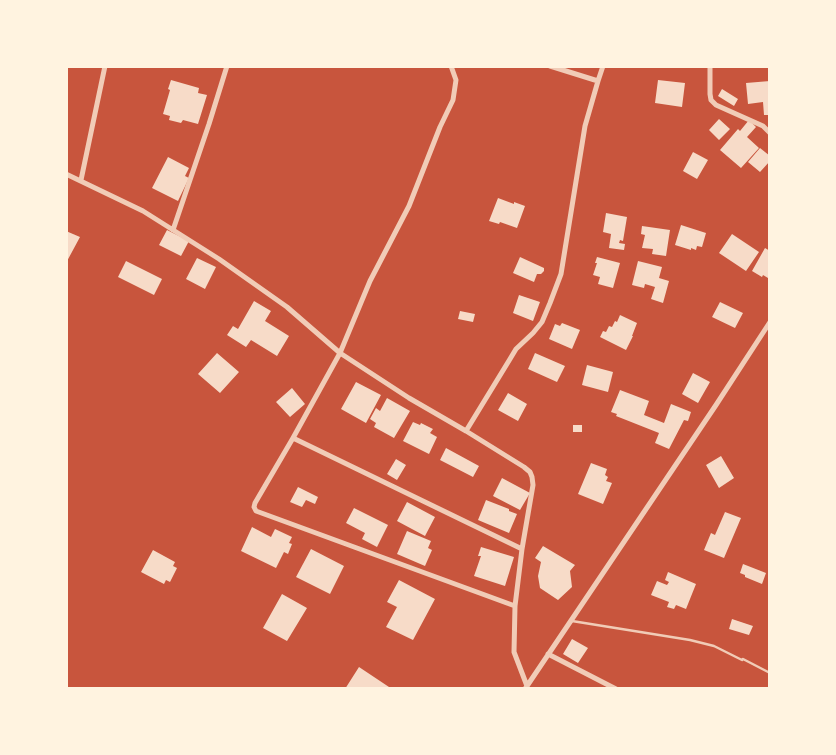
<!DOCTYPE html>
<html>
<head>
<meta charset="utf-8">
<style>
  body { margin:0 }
  #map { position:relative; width:836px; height:755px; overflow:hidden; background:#c8553d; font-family:"Varela Round",sans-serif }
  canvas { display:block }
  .frame { position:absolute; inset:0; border:68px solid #fff3e0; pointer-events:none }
</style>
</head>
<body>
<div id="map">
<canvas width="836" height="755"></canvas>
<div class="frame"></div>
</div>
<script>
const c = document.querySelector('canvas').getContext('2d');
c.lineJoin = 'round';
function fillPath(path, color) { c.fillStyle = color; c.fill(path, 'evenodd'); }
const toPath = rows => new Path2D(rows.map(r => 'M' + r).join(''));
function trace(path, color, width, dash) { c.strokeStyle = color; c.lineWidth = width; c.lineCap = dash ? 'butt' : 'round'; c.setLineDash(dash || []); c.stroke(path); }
fillPath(toPath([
  [171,80,199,88,198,93,207,95,198,124,183,120,181,123,169,120,170,116,163,114,170,90,168,89],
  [658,80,685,83,682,107,655,103],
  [770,81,770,115,764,115,763,102,748,104,746,83],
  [722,89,738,99,734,106,718,96],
  [719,119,730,129,719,140,709,130],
  [749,120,756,127,747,137,759,148,741,168,720,150,738,129,740,131],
  [760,148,770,156,770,161,760,172,748,162],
  [693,152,708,160,697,179,683,171],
  [168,157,189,168,185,176,189,178,178,201,152,188],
  [498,198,514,204,514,202,525,206,517,228,500,222,499,224,489,221],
  [606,213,627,217,623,241,620,240,619,243,625,244,624,250,609,248,611,234,603,232],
  [681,225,706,233,702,247,697,246,696,250,691,248,691,250,675,245],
  [642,226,670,230,666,256,652,254,653,249,642,248,645,235,641,234],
  [167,230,189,241,181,256,159,245],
  [66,231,80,237,66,263],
  [732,234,759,252,746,271,719,253],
  [765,248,770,251,770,276,768,278,763,275,762,277,752,271],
  [520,257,544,268,544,271,541,274,537,274,534,282,513,273],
  [597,257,620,263,613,288,598,284,600,277,593,275,597,263,595,263],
  [197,258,216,267,205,289,186,279],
  [126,261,162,279,154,295,118,277],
  [638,261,662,267,659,278,669,281,663,303,651,299,655,287,645,284,644,288,632,285],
  [519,295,540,302,533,321,513,313],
  [254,301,271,311,265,321,289,336,277,356,251,340,246,347,227,335,233,326,238,329],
  [720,302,743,313,735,328,712,317],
  [460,311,475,314,473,322,458,319],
  [620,315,637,323,632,336,633,336,626,350,600,337,603,331,606,332,609,326,612,327,615,321,617,322],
  [562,323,580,330,572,349,549,339,555,324,560,326],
  [217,353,239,372,220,393,198,374],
  [535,353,565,366,557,382,528,369],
  [587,365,613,372,608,392,582,385],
  [693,373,710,382,698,403,682,394],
  [356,382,381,395,366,423,341,409],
  [292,388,305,404,290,417,276,402],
  [620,390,649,401,644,415,664,423,671,404,691,412,688,421,684,420,669,449,655,443,659,433,616,416,617,414,611,412],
  [508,393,527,404,518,421,498,410],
  [387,398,410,411,394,438,374,427,376,423,370,419,376,408,380,411],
  [413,422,420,425,421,423,433,429,430,433,437,437,429,454,403,441],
  [573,425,582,425,582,432,573,432],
  [446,448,479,466,473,477,440,460],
  [721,456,734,478,719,488,706,465],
  [396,459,406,465,397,480,387,474],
  [591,463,607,469,605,475,608,477,606,481,612,483,603,504,578,494],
  [502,478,530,493,520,510,493,496],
  [298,487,318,497,315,504,306,500,302,507,290,502],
  [486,500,509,509,509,511,517,514,509,533,478,520],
  [407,502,435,517,425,536,397,521],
  [354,508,388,525,377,547,362,539,365,533,346,523],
  [725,512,741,518,724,558,704,550,711,533,715,535],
  [252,527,271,537,275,529,292,537,289,543,292,544,288,554,284,552,276,568,241,551],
  [407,531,431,541,428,548,432,550,425,566,397,554],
  [543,546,575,565,570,571,572,587,558,600,540,588,538,576,541,562,535,558],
  [481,547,514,557,505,586,474,576,481,556,478,556],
  [311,549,344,566,330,594,296,577],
  [153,550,175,562,173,566,177,568,170,582,166,580,164,584,141,572],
  [743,564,766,573,762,584,745,577,745,575,740,573],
  [668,572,696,584,686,609,676,605,674,609,667,607,669,602,651,595,657,581,667,585,669,582,665,580],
  [399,580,435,599,413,640,386,627,397,607,387,602],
  [282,594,307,608,287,641,263,628],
  [732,619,753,626,749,635,729,629],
  [572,639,588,648,578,663,563,654],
  [359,667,392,689,345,689]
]), '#f7dbc8');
trace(toPath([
  [572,621,690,640,714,646,742,660,743,659,770,673]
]), '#f1ccb7', 2.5);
trace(toPath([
  [451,66,456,80,453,100,440,127,409,206,370,281,340,353,293,438,522,549],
  [550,66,598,81],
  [710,66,710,94,711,100,716,105,763,126,770,133],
  [66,174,143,211,219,259,287,307,340,353,409,398,466,431,524,467,530,472,532,477,533,485,522,549,515,606,514,652,527,686],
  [81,180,105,66],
  [173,230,209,124,227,66],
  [466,431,510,359,516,349,533,333,542,322,550,303,561,274,585,126,598,81,603,66],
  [293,438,255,503,254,507,256,511,515,606],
  [548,654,616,689],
  [525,689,716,405,770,322]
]), '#f1ccb7', 5);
</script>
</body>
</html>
